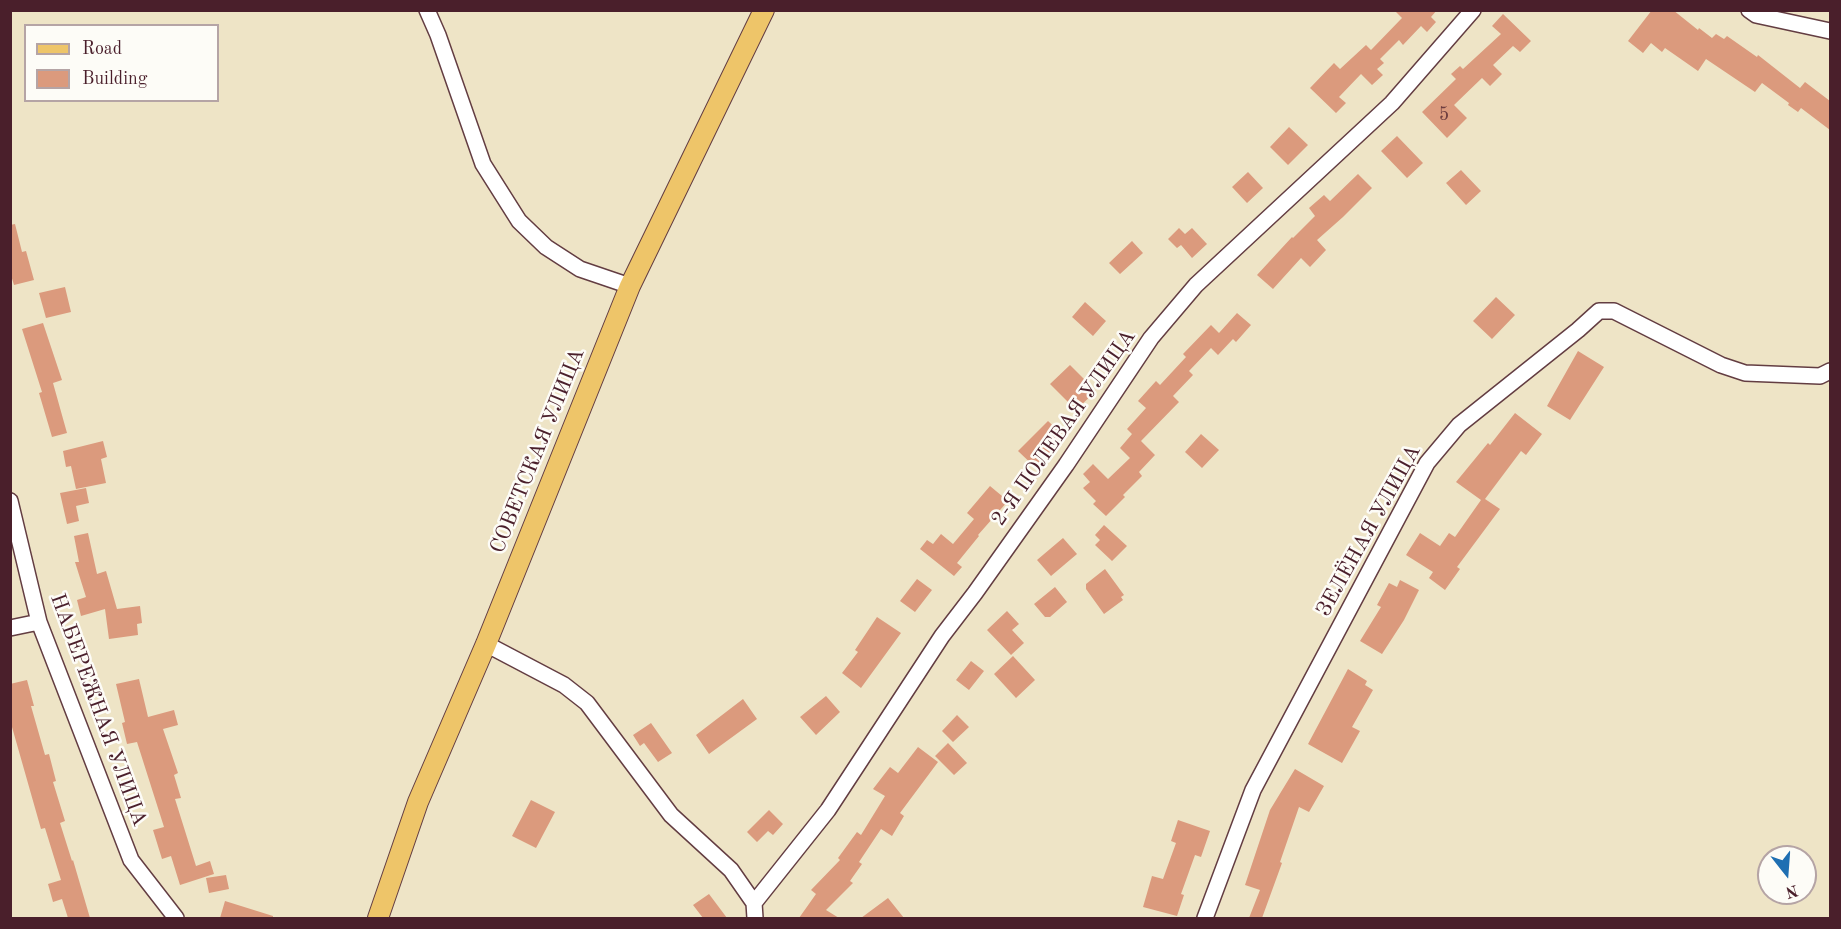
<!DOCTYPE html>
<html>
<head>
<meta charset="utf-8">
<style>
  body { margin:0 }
  #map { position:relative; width:1841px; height:929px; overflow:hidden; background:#eee4c6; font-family:"Old Standard TT",serif }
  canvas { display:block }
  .frame { position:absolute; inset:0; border:12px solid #4a1f2b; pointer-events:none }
  .legend { position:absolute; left:24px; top:24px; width:195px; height:78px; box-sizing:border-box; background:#fdfcf7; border:2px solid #b5a4a5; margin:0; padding:8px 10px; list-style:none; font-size:18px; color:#4a1f2b }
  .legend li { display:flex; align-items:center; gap:12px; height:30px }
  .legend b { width:30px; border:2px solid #b5a4a5 }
  .north { position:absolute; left:1757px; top:845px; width:60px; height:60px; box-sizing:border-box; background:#fdfcf7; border:2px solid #b5a4a5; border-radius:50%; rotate:163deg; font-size:16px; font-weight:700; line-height:24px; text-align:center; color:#4a1f2b }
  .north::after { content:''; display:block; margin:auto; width:21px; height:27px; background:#1f6fb2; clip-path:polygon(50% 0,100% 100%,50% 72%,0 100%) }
</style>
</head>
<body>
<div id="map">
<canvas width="1841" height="929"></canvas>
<div class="frame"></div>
<ul class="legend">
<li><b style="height:8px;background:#eec569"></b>Road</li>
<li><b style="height:16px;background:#db9a7d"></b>Building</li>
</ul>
<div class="north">N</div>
</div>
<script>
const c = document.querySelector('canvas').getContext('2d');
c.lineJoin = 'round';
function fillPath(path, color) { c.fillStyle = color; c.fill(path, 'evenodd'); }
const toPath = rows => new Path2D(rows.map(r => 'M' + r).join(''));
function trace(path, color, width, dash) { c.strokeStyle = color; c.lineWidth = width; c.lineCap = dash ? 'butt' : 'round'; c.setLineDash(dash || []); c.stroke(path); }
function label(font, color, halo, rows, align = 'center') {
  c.font = font + ' "Old Standard TT",serif'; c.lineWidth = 5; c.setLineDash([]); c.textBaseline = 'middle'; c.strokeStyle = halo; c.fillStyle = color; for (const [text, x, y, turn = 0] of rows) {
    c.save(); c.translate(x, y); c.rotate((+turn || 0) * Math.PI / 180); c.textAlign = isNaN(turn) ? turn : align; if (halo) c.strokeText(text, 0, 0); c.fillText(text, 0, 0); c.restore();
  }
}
fillPath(toPath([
  [1394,10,1437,10,1431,17,1436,22,1427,32,1421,26,1403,45,1399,40,1380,59,1384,63,1377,69,1383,75,1372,85,1361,74,1339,97,1346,103,1336,113,1310,88,1334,63,1340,69,1366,45,1371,50,1402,18],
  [1652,10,1673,10,1698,30,1699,28,1712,38,1716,34,1724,39,1727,36,1757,57,1758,55,1800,88,1805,82,1830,101,1830,130,1801,108,1798,112,1788,105,1789,103,1762,83,1755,92,1706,59,1698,71,1665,48,1662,52,1651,43,1643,53,1628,41],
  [1503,14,1531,41,1520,52,1513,46,1493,65,1502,74,1490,86,1482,78,1454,105,1467,118,1447,138,1422,112,1456,79,1451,74,1460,66,1463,69,1501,34,1492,26],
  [1289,127,1308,145,1288,165,1270,147],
  [1397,136,1423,163,1407,178,1381,151],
  [1461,170,1481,191,1466,205,1446,183],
  [1248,172,1263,188,1247,203,1232,187],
  [1358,174,1372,188,1343,217,1317,240,1326,250,1310,267,1301,258,1273,289,1257,275,1292,237,1293,238,1315,216,1309,208,1324,195,1330,201],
  [15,224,22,252,26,251,34,280,14,285,10,272,10,225],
  [1179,228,1185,234,1192,228,1207,244,1192,258,1181,245,1177,248,1168,239],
  [1132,241,1143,253,1120,274,1109,263],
  [65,287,71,312,46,318,39,293],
  [1496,297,1515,315,1492,339,1473,321],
  [1085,302,1106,321,1093,336,1072,317],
  [1237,313,1251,325,1236,342,1233,339,1218,355,1211,348,1189,371,1193,375,1173,396,1179,402,1141,441,1155,455,1139,472,1142,476,1123,495,1125,497,1106,516,1093,504,1096,501,1083,488,1090,482,1083,474,1093,464,1108,479,1130,458,1120,448,1132,434,1127,429,1146,408,1138,401,1156,381,1160,385,1186,357,1183,354,1211,325,1219,333],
  [43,323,62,380,53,383,67,433,52,437,39,393,42,392,22,329],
  [1578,351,1604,367,1570,420,1547,406],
  [1070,365,1096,391,1076,410,1050,384],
  [1515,413,1542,434,1526,455,1521,451,1485,499,1500,509,1457,567,1460,569,1445,590,1429,578,1433,572,1406,555,1420,533,1440,546,1449,533,1455,537,1481,500,1456,482,1488,443,1490,445],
  [1048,421,1064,436,1050,451,1054,455,1039,471,1018,451],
  [1201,434,1219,450,1202,468,1185,452],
  [103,441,107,457,101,459,106,483,76,489,71,466,66,467,63,451],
  [990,486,1008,501,978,535,979,536,957,563,962,567,954,576,920,549,927,540,933,544,941,534,953,544,974,519,967,513],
  [86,488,89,503,76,506,79,521,67,524,60,493],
  [1104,525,1127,546,1112,561,1095,545,1100,540,1095,535],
  [88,533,97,574,106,571,117,609,140,606,142,623,137,624,138,635,109,639,105,609,81,616,77,600,86,597,75,562,79,562,74,536],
  [1063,538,1077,554,1051,576,1037,560],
  [1105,569,1124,595,1121,597,1123,600,1104,614,1086,589,1086,584],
  [917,579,932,590,915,612,900,601],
  [1400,580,1419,590,1404,620,1382,654,1360,641,1381,607,1377,605,1389,583,1397,587],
  [1055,587,1067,602,1050,617,1045,617,1034,604],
  [1007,611,1019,624,1012,630,1024,643,1011,655,987,630],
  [877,617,901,633,861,688,842,673,858,652,855,650],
  [1013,656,1035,680,1016,698,994,674],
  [971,661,984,671,969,690,956,680],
  [1348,669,1367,681,1365,685,1373,690,1352,727,1360,731,1342,763,1308,744],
  [139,679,148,717,174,710,178,725,163,729,178,773,174,775,181,798,175,799,196,866,210,861,214,874,180,885,171,856,162,859,153,830,164,827,137,742,127,744,122,723,125,722,116,684],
  [27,680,34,706,31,706,45,755,49,754,56,781,53,782,65,821,60,823,72,861,73,860,90,918,68,918,62,899,53,902,48,884,61,880,45,828,41,829,10,720,10,684],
  [826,696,840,712,816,735,800,717],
  [743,699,757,719,709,754,696,735],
  [957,715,969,727,953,742,942,731],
  [651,723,672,753,658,762,644,743,640,746,633,735],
  [948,743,967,763,954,775,935,756],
  [918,747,938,762,900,813,904,816,892,836,881,829,859,862,862,864,850,881,853,883,826,910,839,918,799,918,816,894,811,890,840,860,838,858,857,832,861,835,885,796,873,789,890,767,898,773],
  [1295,769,1324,786,1309,812,1299,807,1280,862,1282,863,1262,918,1249,918,1260,890,1245,885,1270,810],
  [531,800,555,812,536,848,512,836],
  [769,810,783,824,773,835,768,831,757,842,747,832],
  [1178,820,1210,831,1201,857,1195,855,1181,894,1184,895,1177,916,1143,907,1152,876,1163,879,1176,843,1171,841],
  [226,875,229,889,209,893,206,878],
  [709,894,727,918,703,918,693,905],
  [888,898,904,918,861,918],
  [225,901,273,916,273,918,220,918]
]), '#db9a7d');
const minor = toPath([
  [427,10,438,35,483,164,519,221,546,247,580,269,630,286],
  [1749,10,1756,15,1830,31],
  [10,501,39,622,131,860,176,918],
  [10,628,39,622],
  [486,644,564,685,587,703,671,815,731,870,754,903],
  [755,918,754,903,828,810,942,636,975,593,1066,465,1151,338,1196,285,1392,103,1473,10],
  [1205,918,1253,790,1427,463,1459,425,1578,330,1599,311,1614,311,1721,365,1745,373,1820,376,1830,371]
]);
const major = toPath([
  [378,918,418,802,486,644,630,286,764,10]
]);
trace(minor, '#633d42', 18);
trace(major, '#633d42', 22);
trace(minor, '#fff', 15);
trace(major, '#eec569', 20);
label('18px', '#6e3e40', null, [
  ["5",1444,115]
]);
label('21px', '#4a1f2b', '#fdfcf7', [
  ["2-Я ПОЛЕВАЯ УЛИЦА",1064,428,-55],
  ["СОВЕТСКАЯ УЛИЦА",538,451,-68],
  ["ЗЕЛЁНАЯ УЛИЦА",1369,531,-61],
  ["НАБЕРЕЖНАЯ УЛИЦА",98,710,70]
]);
</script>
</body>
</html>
